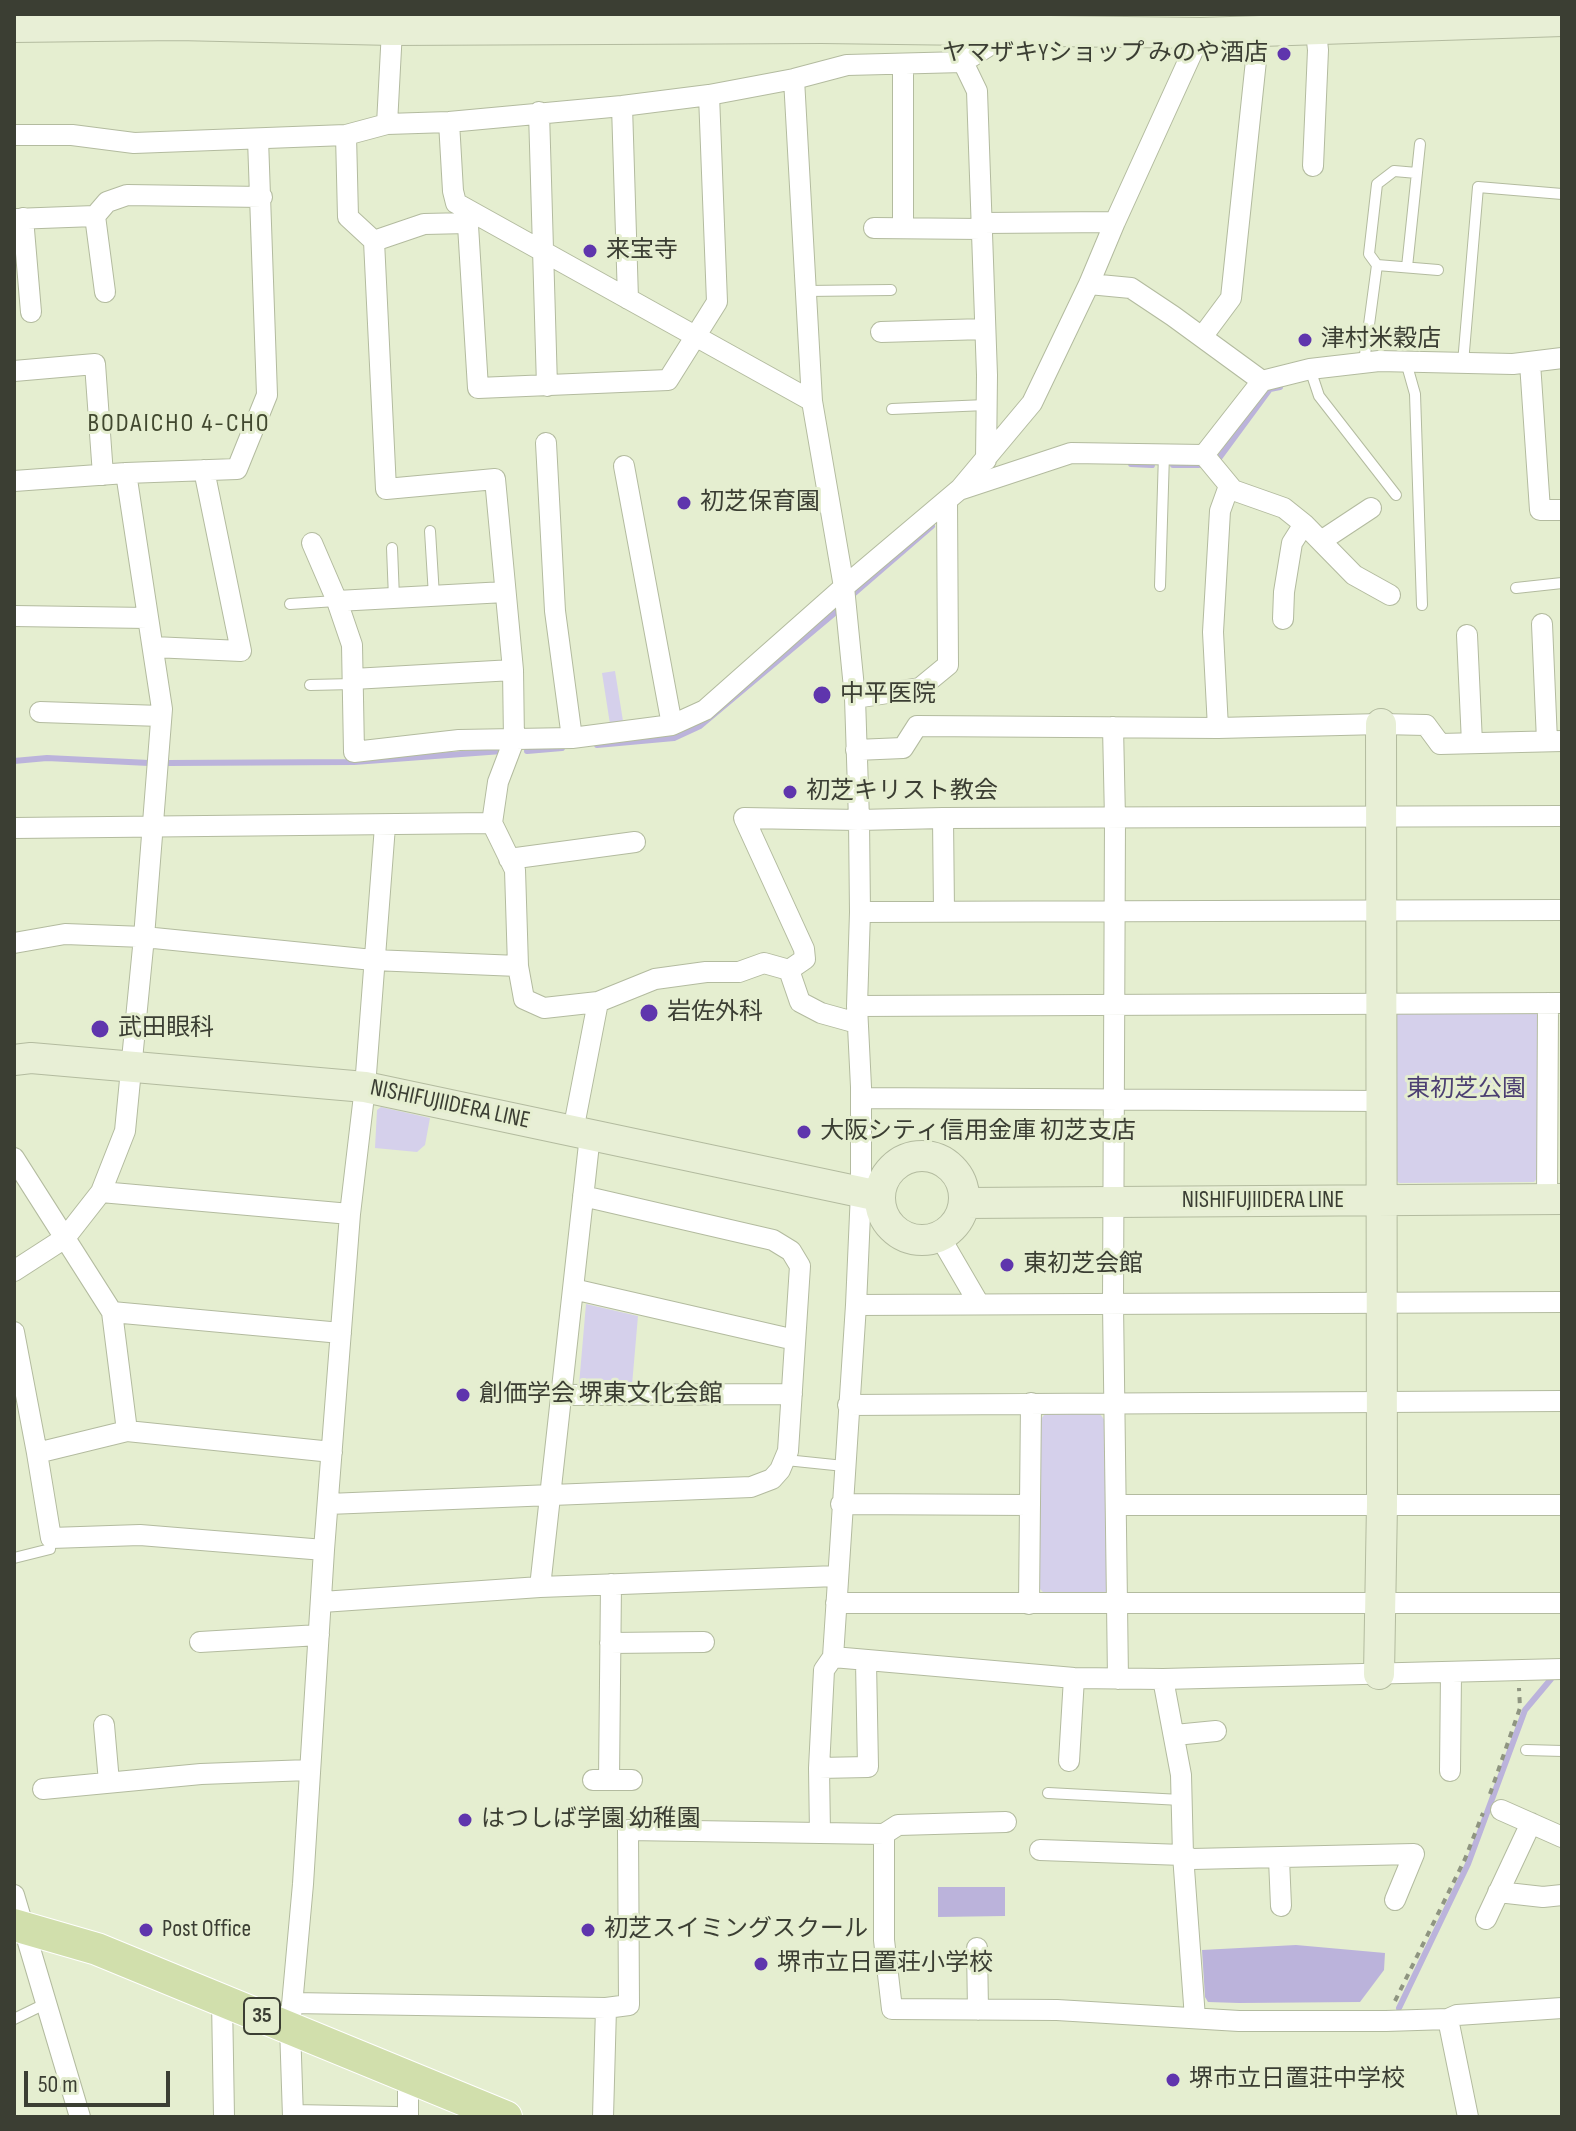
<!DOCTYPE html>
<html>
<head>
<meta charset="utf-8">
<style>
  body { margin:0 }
  #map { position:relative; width:1576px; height:2131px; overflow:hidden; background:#e5eed0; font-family:"Sofia Sans Condensed",sans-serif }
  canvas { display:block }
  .frame { position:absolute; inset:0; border:16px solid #3b3e33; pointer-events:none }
  .scale { position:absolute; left:24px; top:2071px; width:146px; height:36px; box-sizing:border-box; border:4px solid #3b3e33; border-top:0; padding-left:10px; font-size:24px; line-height:28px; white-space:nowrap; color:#3b3e33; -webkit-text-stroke:6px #e5eed0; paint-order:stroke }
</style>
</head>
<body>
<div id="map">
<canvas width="1576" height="2131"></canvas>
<div class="frame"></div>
<div class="scale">50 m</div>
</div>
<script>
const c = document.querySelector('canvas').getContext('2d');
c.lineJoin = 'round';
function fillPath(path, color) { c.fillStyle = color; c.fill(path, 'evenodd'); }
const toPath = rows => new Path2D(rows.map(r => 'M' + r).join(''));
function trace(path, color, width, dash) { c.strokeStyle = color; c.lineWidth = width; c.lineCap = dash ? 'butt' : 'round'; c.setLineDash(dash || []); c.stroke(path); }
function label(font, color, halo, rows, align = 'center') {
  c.font = font + ' "Sofia Sans Condensed","Noto Sans JP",sans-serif'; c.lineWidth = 6; c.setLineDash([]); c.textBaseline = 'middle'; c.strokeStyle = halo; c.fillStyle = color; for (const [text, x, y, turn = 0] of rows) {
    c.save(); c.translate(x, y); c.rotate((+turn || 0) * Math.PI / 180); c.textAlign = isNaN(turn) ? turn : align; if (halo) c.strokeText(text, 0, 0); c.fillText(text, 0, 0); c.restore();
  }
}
fillPath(toPath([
  [615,671,623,721,610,724,602,673],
  [1398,1011,1537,1011,1541,1015,1541,1174,1534,1182,1399,1183,1391,1175,1391,1019],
  [381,1107,430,1118,425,1145,417,1152,375,1148,377,1110],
  [586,1304,638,1316,632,1385,579,1385],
  [1045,1414,1100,1414,1106,1422,1108,1589,1103,1595,1046,1595,1040,1589,1040,1420]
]), '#d5d0eb');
fillPath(toPath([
  [938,1887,1005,1887,1005,1916,938,1917],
  [1296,1945,1385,1953,1384,1970,1360,2002,1239,2003,1208,2002,1205,1997,1202,1950]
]), '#bbb3db');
trace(toPath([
  [1217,461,1270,389,1280,387],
  [1131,464,1152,465],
  [1173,465,1199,465],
  [851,596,932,526],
  [597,745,674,738,700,726,837,611],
  [527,751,562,748],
  [14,761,47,758,149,763],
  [168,763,354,762,502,751],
  [1399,2008,1468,1864,1525,1710,1551,1679]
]), '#bbb3db', 6);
const lane = toPath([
  [1417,173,1394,171,1377,184,1369,254,1377,265,1438,270],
  [1407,267,1420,144],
  [806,291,891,290],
  [1364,362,1377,265],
  [1406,362,1415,394,1422,605],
  [1463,363,1478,187,1562,194],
  [1310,369,1319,396,1396,495],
  [892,409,986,405],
  [430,531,434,596],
  [392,548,394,598],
  [1160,586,1164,454],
  [1516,588,1562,583],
  [290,604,336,601],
  [310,685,353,684],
  [786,1460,844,1466],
  [14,1558,50,1549,51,1538],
  [1526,1750,1562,1751],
  [1048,1793,1181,1800],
  [14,2019,47,2003]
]);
const street = toPath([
  [963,62,977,91,987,375,986,460],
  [794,79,812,401,844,587,855,698,859,820,860,912,857,1006,861,1087,861,1192,856,1305,833,1657,824,1670,819,1768,820,1833],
  [622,106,628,299],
  [539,112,547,386],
  [449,122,453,191,456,203,812,401],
  [387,124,392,30],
  [14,135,72,135,134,143,346,135,387,124,449,122,622,106,709,95,794,79,847,65,963,62,1011,32],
  [346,135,348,217,374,241,386,489,495,479,513,670,514,740,498,782,492,823,515,870,518,966,524,999,544,1008,598,1002],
  [1313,166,1318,50,1314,14],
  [467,209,478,388,668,380,717,302,709,95],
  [95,216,105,292],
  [23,218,31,312],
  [14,219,95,216,107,202,127,195,262,197],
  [982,223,1115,222],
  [874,228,982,229],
  [903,228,903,64],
  [374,241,424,224,468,223],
  [1089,284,1131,288,1173,316,1262,381],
  [881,332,985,329],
  [1202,337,1231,298,1259,32],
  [1530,363,1540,510,1562,510],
  [14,371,95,364,103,475],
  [546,443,555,611,572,738],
  [1204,455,1233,490,1284,508,1304,524,1354,575,1390,595],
  [624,466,672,725],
  [14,481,126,473,237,469,267,395,258,139],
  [962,489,1071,453,1204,455,1262,381,1310,369,1379,361,1513,364,1562,358],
  [1321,541,1371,508],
  [312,543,337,601,352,645,354,752,459,740,572,738,672,725,705,710,844,587,960,489,1032,403,1089,284,1115,222,1201,33],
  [337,601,505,592],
  [14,616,148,618],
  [1283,619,1284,592,1292,543,1304,524],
  [1542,624,1547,741],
  [1467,635,1472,743],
  [153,647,241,651,204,470],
  [353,679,513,670],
  [855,698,920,688,948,665,947,500],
  [40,712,161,716],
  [1113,727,1115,819,1113,1304,1118,1679],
  [1218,728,1213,632,1220,511,1229,486],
  [856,750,903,748,917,726,1218,728,1381,724,1426,725,1440,744,1562,741],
  [14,828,492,823],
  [509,859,635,842],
  [944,911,943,818,1562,816],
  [860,912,1562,910],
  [14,943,65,934,144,937,373,960,518,966],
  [789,970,805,959,804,949,744,818,859,820,943,818],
  [857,1006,1562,1003],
  [861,1098,1381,1101],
  [573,1131,598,1002,655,979,706,972,739,972,764,963,789,970,800,1002,821,1013,857,1023],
  [14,1158,112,1312,127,1431],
  [101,1192,350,1214],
  [1547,1199,1548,1003],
  [940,1237,979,1304],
  [14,1271,65,1238,101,1192,125,1131,144,937,162,709,126,473],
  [573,1289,795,1340],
  [856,1305,1562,1302],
  [112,1312,341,1333],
  [14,1332,37,1453,127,1431,332,1452],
  [561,1395,792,1394],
  [848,1405,1562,1401],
  [37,1453,51,1538,140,1535,324,1550],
  [328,1504,751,1487,772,1479,780,1470,788,1451,800,1266,791,1251,773,1240,583,1196],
  [841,1504,1030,1505],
  [1116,1505,1562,1505],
  [540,1587,590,1135],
  [322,1602,540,1587,837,1576],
  [836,1603,1562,1603],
  [1029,1604,1031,1403],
  [200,1642,319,1635],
  [610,1643,704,1642],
  [833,1657,1074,1678,1163,1679,1562,1669],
  [1163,1679,1181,1775,1183,1855,1195,2018],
  [104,1725,109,1782],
  [1175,1735,1216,1731],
  [1069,1761,1074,1678],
  [819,1768,868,1767,866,1662],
  [1450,1771,1451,1673],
  [593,1780,632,1780],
  [609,1780,611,1584],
  [43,1789,201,1774,309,1770],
  [1501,1810,1562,1837],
  [884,1834,898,1825,1006,1822],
  [1040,1850,1183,1855,1192,1859,1414,1854,1395,1900],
  [1279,1859,1281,1906],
  [1498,1892,1543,1897,1562,1895],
  [14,1895,80,2117],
  [1486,1919,1531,1823],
  [977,1948,978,2010],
  [222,2000,224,2117],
  [292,2003,606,2008],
  [1448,2019,1457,2015,1562,2008],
  [408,2076,408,2117],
  [294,2115,396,2117],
  [293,2117,290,2027,303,1884,324,1550,350,1214,365,1087,385,826],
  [603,2117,606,2008,629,2005,628,1830,884,1834,884,1940,892,2009,1057,2010,1239,2021,1386,2021,1448,2019,1468,2117]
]);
const secondary = toPath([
  [14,27,178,25,392,30,821,28,1201,33,1562,21],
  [14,1060,31,1058,365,1087,879,1196],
  '880 1198a42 42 0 1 1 84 0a42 42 0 1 1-84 0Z',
  [965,1203,1562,1199],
  [1379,1674,1382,1504,1381,724]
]);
const primary = toPath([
  [14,1925,97,1949,506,2117]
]);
trace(lane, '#b3bb9f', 12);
trace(street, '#b3bb9f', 22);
trace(secondary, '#b3bb9f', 32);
trace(primary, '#fff', 34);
trace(toPath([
  [1490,1794,1520,1708,1519,1688],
  [1395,2001,1465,1859,1483,1813]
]), '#8f9581', 4, [6, 6]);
trace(lane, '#fff', 10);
trace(street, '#fff', 20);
trace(secondary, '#e8efd6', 30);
trace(primary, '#d1dfac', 32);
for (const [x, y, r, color] of [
  [1284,54,8,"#5f35ad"],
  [590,251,8,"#5f35ad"],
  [1305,340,8,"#5f35ad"],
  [684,503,8,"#5f35ad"],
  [822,695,10,"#5f35ad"],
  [790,792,8,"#5f35ad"],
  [649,1013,10,"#5f35ad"],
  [100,1029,10,"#5f35ad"],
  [804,1132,8,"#5f35ad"],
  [1007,1265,8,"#5f35ad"],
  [463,1395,8,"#5f35ad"],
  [465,1820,8,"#5f35ad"],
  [146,1930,8,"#5f35ad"],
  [588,1930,8,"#5f35ad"],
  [761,1964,8,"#5f35ad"],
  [1173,2080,8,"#5f35ad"]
]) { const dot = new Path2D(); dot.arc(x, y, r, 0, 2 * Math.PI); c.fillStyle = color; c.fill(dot); trace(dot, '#e5eed0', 3); }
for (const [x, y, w] of [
  [262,2016,36]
]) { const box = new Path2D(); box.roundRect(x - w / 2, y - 18, w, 36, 6); c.fillStyle = '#e5eed0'; c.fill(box); trace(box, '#3b3e33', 2); }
label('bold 22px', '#3b3e33', null, [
  ["35",262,2016]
]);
label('24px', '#3b3e33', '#e5eed0', [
  ["ヤマザキYショップ みのや酒店",1268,54,"right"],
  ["来宝寺",606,251],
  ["津村米穀店",1321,340],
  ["初芝保育園",700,503],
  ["中平医院",840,695],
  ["初芝キリスト教会",806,792],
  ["岩佐外科",667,1013],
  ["武田眼科",118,1029],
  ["大阪シティ信用金庫 初芝支店",820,1132],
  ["東初芝会館",1023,1265],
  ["創価学会 堺東文化会館",479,1395],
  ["はつしば学園 幼稚園",481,1820],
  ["Post Office",162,1930],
  ["初芝スイミングスクール",604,1930],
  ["堺市立日置荘小学校",777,1964],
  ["堺市立日置荘中学校",1189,2080]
], 'left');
label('24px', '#4c3f72', '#e5eed0', [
  ["東初芝公園",1466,1090]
]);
label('24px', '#3b3e33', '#e5eed0', [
  ["NISHIFUJIIDERA LINE",450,1105,12],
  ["NISHIFUJIIDERA LINE",1263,1201]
]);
c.letterSpacing = '2px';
label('26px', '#41482f', '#e5eed0', [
  ["BODAICHO 4-CHO",179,424]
]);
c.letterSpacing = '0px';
</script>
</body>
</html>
